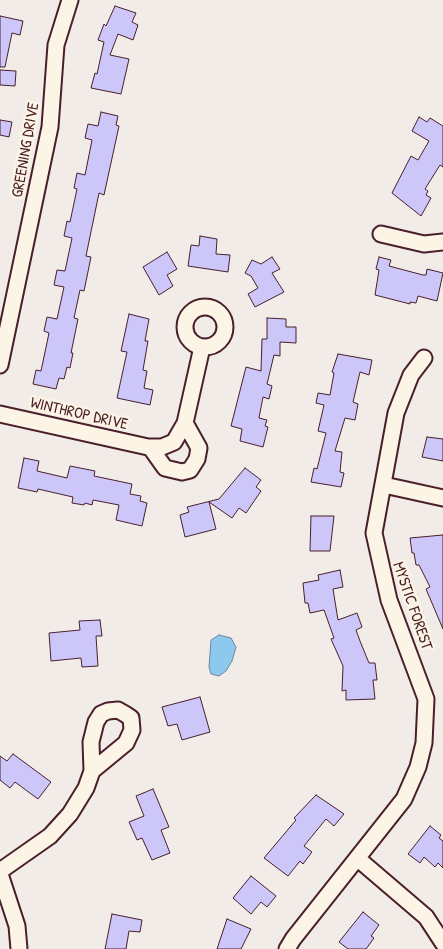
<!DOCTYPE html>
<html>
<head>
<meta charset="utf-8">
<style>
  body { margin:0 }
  canvas { display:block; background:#f2ece9 }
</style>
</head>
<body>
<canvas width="443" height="949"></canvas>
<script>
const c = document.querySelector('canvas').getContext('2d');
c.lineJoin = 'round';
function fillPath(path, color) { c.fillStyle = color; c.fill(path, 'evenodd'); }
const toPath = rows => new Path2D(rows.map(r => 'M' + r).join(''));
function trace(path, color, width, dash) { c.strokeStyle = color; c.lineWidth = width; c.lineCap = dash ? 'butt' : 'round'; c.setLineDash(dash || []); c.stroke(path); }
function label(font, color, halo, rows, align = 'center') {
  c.font = font + ' "Patrick Hand",sans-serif'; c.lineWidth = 5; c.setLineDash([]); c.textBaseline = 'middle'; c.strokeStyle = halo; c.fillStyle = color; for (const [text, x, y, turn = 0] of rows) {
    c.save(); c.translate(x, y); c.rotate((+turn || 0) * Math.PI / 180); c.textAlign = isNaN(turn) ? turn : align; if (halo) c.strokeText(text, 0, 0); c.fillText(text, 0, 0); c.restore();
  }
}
const water = toPath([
  [219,635,231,638,236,647,232,661,226,671,219,676,211,674,209,667,211,640,219,635]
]);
fillPath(water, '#8dc9ed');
trace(water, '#72859f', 1);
const building = toPath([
  [115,6,136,13,132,22,138,25,133,40,118,34,110,55,129,59,121,94,91,88,95,73,97,74,104,42,98,40,104,24,106,26,115,6],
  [0,16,23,21,20,35,12,33,5,67,0,67,0,16],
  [0,70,16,71,15,86,0,85,0,70],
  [101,112,118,116,116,125,119,126,104,195,99,193,86,256,91,257,84,291,80,290,74,318,78,319,71,353,73,353,70,368,67,367,64,379,59,378,56,389,33,384,36,370,41,371,49,333,44,331,47,317,57,319,64,287,54,285,57,270,65,271,72,238,64,236,67,221,70,222,77,189,74,188,77,173,85,175,92,140,85,138,88,124,98,126,101,112],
  [419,117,427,122,430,118,443,126,443,167,440,165,425,189,428,191,426,195,431,198,421,216,392,193,411,156,418,160,429,141,412,131,419,117],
  [0,120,12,122,9,137,0,135,0,120],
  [200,236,217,239,216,254,230,255,228,272,188,266,191,245,199,246,200,236],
  [167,252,177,269,167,275,173,286,159,295,143,267,167,252],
  [272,257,280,269,272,273,284,292,255,307,248,294,258,288,251,276,245,273,252,260,261,264,272,257],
  [379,257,391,260,389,266,423,275,426,275,427,269,443,273,437,301,418,296,416,303,410,302,410,304,375,295,379,270,376,269,379,257],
  [129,314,149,319,145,341,148,341,143,370,147,371,144,388,153,390,150,405,117,398,127,352,121,351,129,314],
  [267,318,286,319,286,327,296,327,296,343,280,342,280,356,274,355,267,384,272,386,269,399,263,397,259,418,267,420,265,426,268,427,263,447,240,441,242,429,231,426,246,367,261,371,262,339,267,339,267,318],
  [338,354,372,360,369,375,360,372,353,402,358,404,355,420,345,418,335,451,342,452,340,472,344,473,341,487,311,482,314,468,317,469,326,433,318,431,324,405,316,403,318,393,330,395,334,373,332,372,338,354],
  [427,437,443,439,443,461,422,457,427,437],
  [24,458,39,461,37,471,67,478,70,466,95,471,94,476,132,484,130,494,141,496,140,501,147,503,142,526,116,520,119,505,93,500,92,505,85,503,84,505,72,503,73,497,64,495,38,489,37,492,18,488,24,458],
  [245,468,261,480,256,487,261,491,246,513,239,508,232,518,209,502,216,529,185,537,180,515,189,512,187,507,219,499,245,468],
  [311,516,334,516,330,551,310,551,311,516],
  [443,535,443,629,426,589,430,587,419,565,416,565,414,553,412,553,410,538,443,535],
  [340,570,343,587,333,589,338,620,357,613,362,627,356,630,360,641,369,663,375,663,377,680,373,680,375,699,346,700,346,690,342,691,343,666,331,639,334,638,324,610,310,613,308,603,305,603,303,583,319,580,318,575,340,570],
  [100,620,102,636,96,636,98,666,82,667,81,658,51,661,49,633,80,630,79,621,100,620],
  [200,697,210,732,182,740,177,724,168,726,162,707,200,697],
  [13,754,51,782,38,799,15,782,10,788,0,780,0,756,7,761,13,754],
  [153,789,169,827,161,830,170,853,152,860,142,838,137,840,129,822,144,816,136,796,153,789],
  [316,795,344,814,334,826,326,819,304,846,312,852,303,864,300,861,288,876,264,858,296,820,294,818,316,795],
  [430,826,441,835,439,838,443,841,443,868,438,863,435,867,424,857,420,863,408,854,430,826],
  [251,876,276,896,267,907,261,902,251,914,233,898,251,876],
  [363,912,379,925,371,936,374,938,366,949,348,949,339,942,363,912],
  [112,914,142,920,140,932,129,931,126,949,105,949,112,914],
  [227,919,251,929,241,949,217,949,227,919]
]);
fillPath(building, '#ccc6f9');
trace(building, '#4a1f2b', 1);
const minor = toPath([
  [381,234,424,244,443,242],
  '185 327a20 20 0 1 1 40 0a20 20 0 1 1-40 0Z',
  [0,365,50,127,56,45,70,0],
  [0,414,148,447,162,447,174,442,185,423,202,347],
  [150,447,165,468,182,472,190,470,197,459,199,448,185,423],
  [384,485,443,498],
  [357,858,426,917,443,943],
  [0,871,50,836,70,814,86,788,92,771,91,742,96,722,101,714,108,711,118,710,125,714,131,718,132,730,126,743,92,771],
  [0,874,17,926,19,949],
  [287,949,293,939,404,799,418,767,424,743,426,699,389,600,374,533,396,413,411,375,424,358]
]);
trace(minor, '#4a1f2b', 19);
trace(minor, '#fcf5e5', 15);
label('16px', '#4a1f2b', '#fcf5e5', [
  ["GREENING DRIVE",26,150,-80],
  ["WINTHROP DRIVE",79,414,13],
  ["MYSTIC FOREST",412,606,71]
]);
</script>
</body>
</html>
